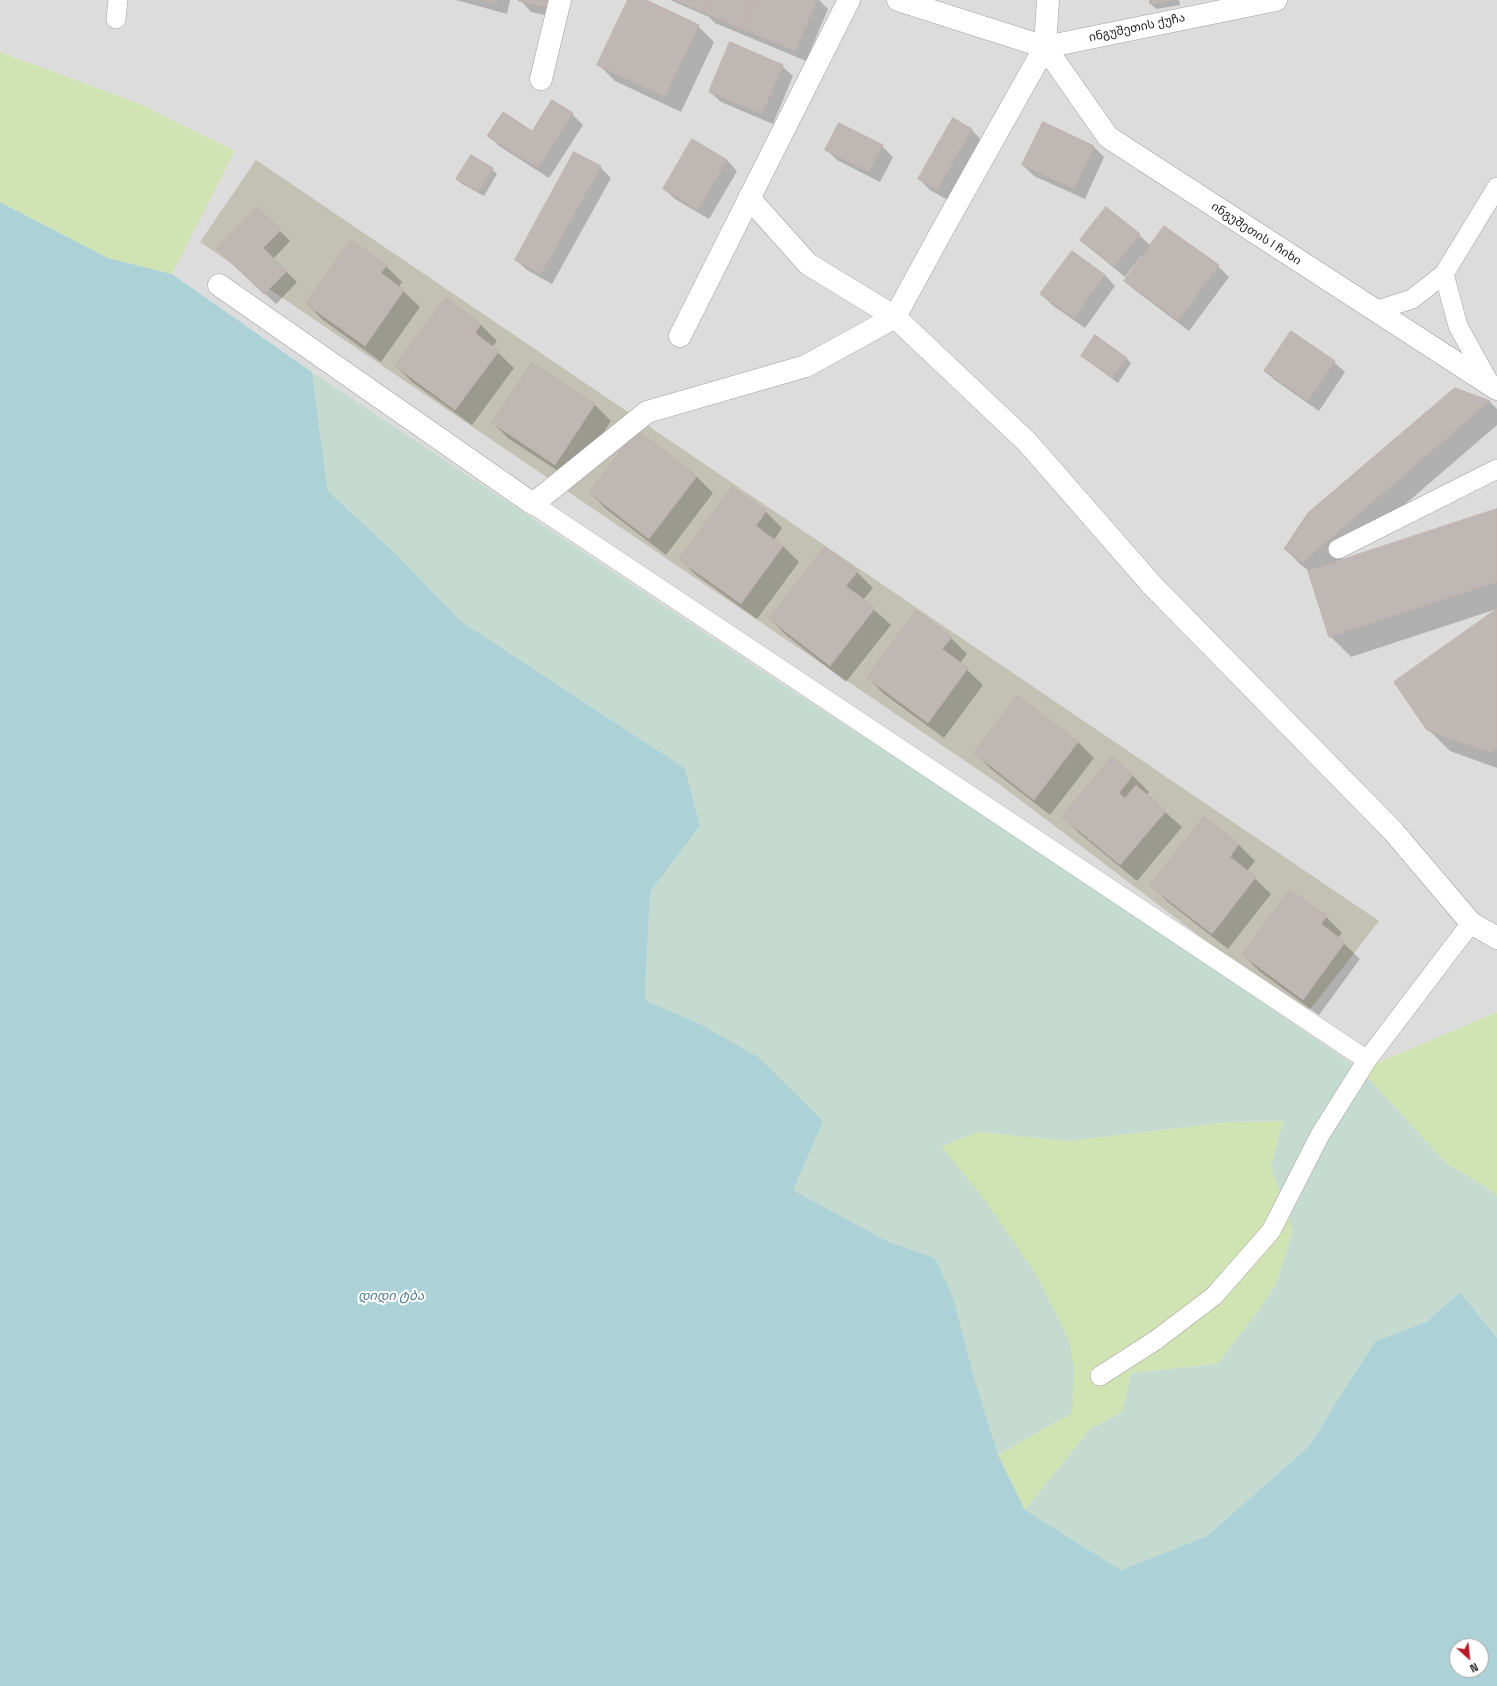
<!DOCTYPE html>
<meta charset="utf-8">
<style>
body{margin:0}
#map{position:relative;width:1497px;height:1686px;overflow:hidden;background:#efebe7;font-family:"Space Grotesk",sans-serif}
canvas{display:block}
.north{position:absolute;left:1449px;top:1638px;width:40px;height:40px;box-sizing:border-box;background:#fff;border:1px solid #a5a5a5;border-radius:50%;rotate:153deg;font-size:11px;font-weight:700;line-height:16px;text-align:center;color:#1f1f1f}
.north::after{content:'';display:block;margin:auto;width:14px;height:18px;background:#b61829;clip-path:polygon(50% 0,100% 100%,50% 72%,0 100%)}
</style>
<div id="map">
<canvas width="1497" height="1686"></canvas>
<div class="north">N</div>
</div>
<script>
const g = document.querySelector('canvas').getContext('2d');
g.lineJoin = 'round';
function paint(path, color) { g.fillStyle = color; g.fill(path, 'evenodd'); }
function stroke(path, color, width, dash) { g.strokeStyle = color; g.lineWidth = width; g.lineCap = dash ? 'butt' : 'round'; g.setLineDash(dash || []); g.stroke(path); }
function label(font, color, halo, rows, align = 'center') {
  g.font = font + ' "Space Grotesk","Noto Sans Georgian",sans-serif'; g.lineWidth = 4; g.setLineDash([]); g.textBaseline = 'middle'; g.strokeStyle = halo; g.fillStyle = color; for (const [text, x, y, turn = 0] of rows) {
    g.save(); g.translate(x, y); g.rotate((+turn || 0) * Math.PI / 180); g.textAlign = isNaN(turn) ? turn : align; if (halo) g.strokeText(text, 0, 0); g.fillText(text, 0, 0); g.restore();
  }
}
paint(new Path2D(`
 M 0,0 L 1497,0 L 1497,1012 L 1361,1070 L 1063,865 L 782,684 L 312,372 L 172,274 L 235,151 L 140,104 L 0,52 Z`), '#dddcdc');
paint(new Path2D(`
 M 256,160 L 1066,709 L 1379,921 L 1305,1016 L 999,784 L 200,242 Z`), '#c2c1b3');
paint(new Path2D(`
 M 0,52 L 140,104 L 235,151 L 172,274 L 108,258 L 0,202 Z
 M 1497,1012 L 1497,1196 L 1486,1187 L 1446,1163 L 1361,1070 Z
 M 1283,1121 L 1271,1167 L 1293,1230 L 1276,1284 L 1256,1314 L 1217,1364 L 1131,1373 L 1122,1412 L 1090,1429 L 1025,1510 L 998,1455 L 1072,1413 L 941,1146 L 979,1132 L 1068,1141 L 1229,1122 Z`), '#cfe3b3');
paint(new Path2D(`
 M 312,372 L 782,684 L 1063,865 L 1361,1070 L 1446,1163 L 1486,1187 L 1497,1196 L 1497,1338 L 1460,1292 L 1426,1322 L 1375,1341 L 1308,1447 L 1207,1536 L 1121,1570 L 1025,1510 L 1090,1429 L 1122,1412 L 1131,1373 L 1217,1364 L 1256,1314 L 1276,1284 L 1293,1230 L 1271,1167 L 1283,1121 L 1229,1122 L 1068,1141 L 979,1132 L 941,1146 L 981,1195 L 1037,1276 L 1069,1340 L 1074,1367 L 1072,1413 L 998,1455 L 935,1258 L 887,1241 L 793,1190 L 698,1023 L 645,1000 L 650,892 L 700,826 L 685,768 L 462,622 L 394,552 L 328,491 Z`), '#c5dbcf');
paint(new Path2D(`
 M 0,202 L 108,258 L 172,274 L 312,372 L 328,491 L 394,552 L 462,622 L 685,768 L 700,826 L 650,892 L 645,1000 L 698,1023 L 758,1057 L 823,1121 L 793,1190 L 887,1241 L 935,1258 L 953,1298 L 974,1378 L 998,1455 L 1025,1510 L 1121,1570 L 1207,1536 L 1308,1447 L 1375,1341 L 1426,1322 L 1460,1292 L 1497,1338 L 1497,1686 L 0,1686 ZM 1457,1646 L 1481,1646 L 1481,1670 L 1457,1670 Z`), '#acd2d7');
paint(new Path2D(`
 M 456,0 L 510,0 L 507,14 Z
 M 520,0 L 568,0 L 563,19 L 531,12 Z
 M 629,0 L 644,0 L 698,26 L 714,42 L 681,112 L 615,81 L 599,65 Z
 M 670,0 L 819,0 L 828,9 L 806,61 L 715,23 L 709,17 Z
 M 1151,0 L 1179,0 L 1180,5 L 1156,9 L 1151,4 Z
 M 782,66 L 793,76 L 773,124 L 721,102 L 710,92 Z
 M 572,114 L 583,125 L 549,178 L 499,146 L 489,135 L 533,132 Z
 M 953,120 L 972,130 L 982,141 L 948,200 L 930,190 L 919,179 Z
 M 1043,123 L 1094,147 L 1104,157 L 1085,199 L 1034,176 L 1023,165 Z
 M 693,140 L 727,160 L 737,171 L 709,219 L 675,199 L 664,189 Z
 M 882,146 L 893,157 L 880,182 L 837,160 L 826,149 Z
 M 600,167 L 611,178 L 552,284 L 527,270 L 516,260 Z
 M 492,169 L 497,174 L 484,196 L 462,184 L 457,179 Z
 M 257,208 L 290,241 L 273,259 L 297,282 L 276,304 L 228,259 Z
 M 1165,227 L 1218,266 L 1229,277 L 1189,331 L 1136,291 L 1125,281 L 1143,257 L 1141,256 L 1125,277 L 1092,250 L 1081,240 L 1139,235 L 1151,246 Z
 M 1072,252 L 1105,275 L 1115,286 L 1085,328 L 1052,305 L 1042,294 Z
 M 386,266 L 402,282 L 399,287 L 420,307 L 381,362 L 323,320 L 307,304 Z
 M 446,299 L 481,325 L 497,341 L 492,347 L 514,368 L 472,425 L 412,382 L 396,366 Z
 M 1082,356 L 1126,358 L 1131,363 L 1118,383 Z
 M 1334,362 L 1345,372 L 1319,411 L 1276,381 L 1265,371 Z
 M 532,364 L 595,405 L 611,421 L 572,480 L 509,439 L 493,423 Z
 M 1455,390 L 1490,402 L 1497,409 L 1497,425 L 1338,562 L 1497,510 L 1497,609 L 1351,657 L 1330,636 L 1308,570 L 1301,565 L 1285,549 Z
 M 637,432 L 697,477 L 713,493 L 666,555 L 606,509 L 590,493 Z
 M 732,488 L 766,512 L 782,528 L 774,540 L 783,546 L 799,562 L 757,619 L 696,575 L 681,560 Z
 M 857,572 L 873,588 L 863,600 L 891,625 L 846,682 L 786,635 L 770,619 Z
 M 1497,611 L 1497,768 L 1450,751 L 1428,729 Z
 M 951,638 L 967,654 L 960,663 L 983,685 L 944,738 L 884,694 L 868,678 Z
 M 1018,697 L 1078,742 L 1094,758 L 1050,815 L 991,769 L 975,753 Z
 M 1112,759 L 1133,776 L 1149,792 L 1146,795 L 1182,827 L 1137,881 L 1079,833 L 1063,817 Z
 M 1204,818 L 1239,845 L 1255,861 L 1247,871 L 1271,894 L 1228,949 L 1168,902 L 1152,886 Z
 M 1326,917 L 1342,933 L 1338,938 L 1360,959 L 1319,1015 L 1259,971 L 1243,955 Z`), '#0003');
const building = new Path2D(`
 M 482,0 L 497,0 L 496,4 Z
 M 519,0 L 555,0 L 553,9 L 519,1 Z
 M 628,0 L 646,0 L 699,25 L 665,97 L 597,65 Z
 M 675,0 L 708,0 L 703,12 Z
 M 708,0 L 754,0 L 742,29 L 703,12 Z
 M 754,0 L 817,0 L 795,51 L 742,29 Z
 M 1150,0 L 1175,0 L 1150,4 Z
 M 730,42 L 783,65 L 762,114 L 709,92 Z
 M 552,100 L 573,113 L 538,168 L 487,136 L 503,112 L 532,131 Z
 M 953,118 L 972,129 L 937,190 L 918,179 Z
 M 1043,122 L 1094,146 L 1074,189 L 1022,165 Z
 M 839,123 L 883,145 L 869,172 L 825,150 Z
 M 692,139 L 727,160 L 698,210 L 663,189 Z
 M 574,152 L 601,166 L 541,274 L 515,260 Z
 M 471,155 L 493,168 L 478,192 L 456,179 Z
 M 257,207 L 281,230 L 263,248 L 287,271 L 264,294 L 216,248 Z
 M 1106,207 L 1140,234 L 1114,267 L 1080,240 Z
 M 1164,226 L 1219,265 L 1178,321 L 1124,281 Z
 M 351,240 L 387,265 L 381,273 L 404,290 L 365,346 L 306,304 Z
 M 1072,251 L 1105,275 L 1074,318 L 1040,294 Z
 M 446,298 L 481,324 L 475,333 L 499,351 L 455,410 L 395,366 Z
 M 1291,331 L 1335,361 L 1308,401 L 1264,371 Z
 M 1095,335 L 1127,358 L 1112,378 L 1081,356 Z
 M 532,363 L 595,404 L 555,465 L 492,423 Z
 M 1455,388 L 1490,401 L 1303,562 L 1284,549 L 1308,513 Z
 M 637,430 L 697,476 L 649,539 L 589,493 Z
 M 732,487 L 766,511 L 756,526 L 783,546 L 741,604 L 679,560 Z
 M 1497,509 L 1497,582 L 1329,637 L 1308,571 Z
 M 825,547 L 858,571 L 846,586 L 875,608 L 830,666 L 769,619 Z
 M 1497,609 L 1497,748 L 1490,753 L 1427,730 L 1394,682 Z
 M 916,611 L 952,637 L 942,649 L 968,668 L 928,723 L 867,678 Z
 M 1018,696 L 1078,742 L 1034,800 L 974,753 Z
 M 1112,757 L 1133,775 L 1119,793 L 1125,798 L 1136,785 L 1166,811 L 1120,865 L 1062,817 Z
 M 1204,817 L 1239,844 L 1230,857 L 1256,877 L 1212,934 L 1150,886 Z
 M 1290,890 L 1327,916 L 1321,924 L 1345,942 L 1303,1000 L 1242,955 Z`);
paint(building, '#bfb7b4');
stroke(building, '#bfb1ab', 1);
const lane = new Path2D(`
 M 116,19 L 118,0
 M 1444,274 L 1458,326 L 1491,386
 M 1375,311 L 1412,299 L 1444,274 L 1497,187
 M 533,504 L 1367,1060 L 1471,923
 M 1338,549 L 1497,469
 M 1100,1376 L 1156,1340 L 1214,1296 L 1271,1231 L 1320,1135 L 1367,1060`);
const street = new Path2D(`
 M 898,0 L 1045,47 L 1276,0
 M 1045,47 L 1108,137 L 1497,389
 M 541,79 L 560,0
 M 749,198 L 808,264 L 895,317 L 1028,443 L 1152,585 L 1393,831 L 1471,923 L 1497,938
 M 219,285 L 533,504 L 647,412 L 806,366 L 895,317 L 939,236 L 1045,47 L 1048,0
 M 680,336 L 849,0`);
stroke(lane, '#a0a0a0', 20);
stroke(street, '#a0a0a0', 23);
stroke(lane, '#fff', 19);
stroke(street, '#fff', 22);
label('12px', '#1f1f1f', '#fff', [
 ["ინგუშეთის ქუჩა",1137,28,-12],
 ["ინგუშეთის I ჩიხი",1256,234,33]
]);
label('italic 13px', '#507a95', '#fff', [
 ["დიდი ტბა",391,1296]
]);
</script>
